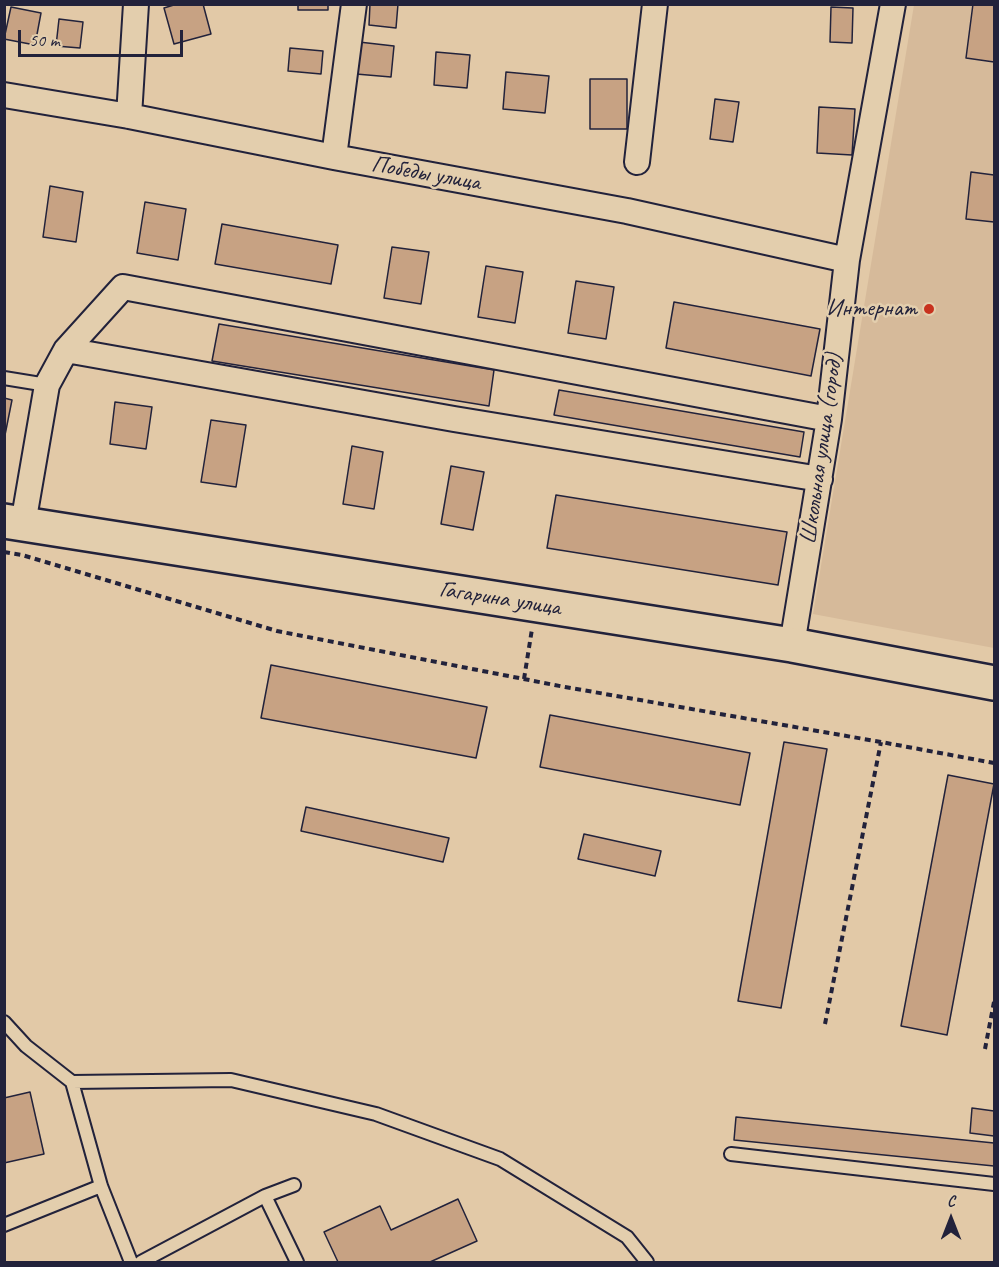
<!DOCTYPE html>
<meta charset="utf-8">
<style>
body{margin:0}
#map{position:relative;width:999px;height:1267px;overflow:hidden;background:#e2c9a7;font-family:Caveat,sans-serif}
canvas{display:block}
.frame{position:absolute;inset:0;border:6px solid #22223b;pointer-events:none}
.north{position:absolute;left:921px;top:1189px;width:60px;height:60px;-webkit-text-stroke:4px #e3cead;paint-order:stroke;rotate:0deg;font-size:16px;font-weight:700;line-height:24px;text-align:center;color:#22223b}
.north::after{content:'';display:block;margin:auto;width:21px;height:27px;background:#22223b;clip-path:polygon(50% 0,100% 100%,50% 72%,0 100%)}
.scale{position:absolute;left:18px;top:30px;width:165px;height:27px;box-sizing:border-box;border:3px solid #22223b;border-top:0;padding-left:8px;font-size:18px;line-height:21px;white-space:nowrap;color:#22223b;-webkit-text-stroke:4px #e3cead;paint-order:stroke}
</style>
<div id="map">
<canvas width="999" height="1267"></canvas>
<div class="frame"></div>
<div class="north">С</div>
<div class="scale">50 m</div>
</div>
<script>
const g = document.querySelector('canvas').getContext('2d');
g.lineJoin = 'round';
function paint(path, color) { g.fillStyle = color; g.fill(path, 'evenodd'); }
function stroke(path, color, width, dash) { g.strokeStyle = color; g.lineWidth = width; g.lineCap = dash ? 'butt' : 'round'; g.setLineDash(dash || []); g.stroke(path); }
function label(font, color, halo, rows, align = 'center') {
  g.font = font + ' Caveat,sans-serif'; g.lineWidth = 5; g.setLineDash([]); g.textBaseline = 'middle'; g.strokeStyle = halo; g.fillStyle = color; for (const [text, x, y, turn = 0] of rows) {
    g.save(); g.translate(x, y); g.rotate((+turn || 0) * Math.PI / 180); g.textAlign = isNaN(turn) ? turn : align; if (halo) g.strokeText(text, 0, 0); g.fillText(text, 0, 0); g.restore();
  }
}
paint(new Path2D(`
 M 914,5 L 994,5 L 994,648 L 813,614 Z`), '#d6ba9a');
const building = new Path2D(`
 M 177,4 L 203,4 L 211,34 L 174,44 L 164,8 Z
 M 298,4 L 328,4 L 328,10 L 298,10 Z
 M 370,4 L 398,4 L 396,28 L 369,25 Z
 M 973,4 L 994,4 L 994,62 L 966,58 Z
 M 11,7 L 41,13 L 35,45 L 4,39 Z
 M 831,7 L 853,8 L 852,43 L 830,42 Z
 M 59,19 L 83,22 L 80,48 L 56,46 Z
 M 359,42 L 394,46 L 391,77 L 356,74 Z
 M 290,48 L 323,51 L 321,74 L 288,71 Z
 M 436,52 L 470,55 L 467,88 L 434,85 Z
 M 506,72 L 549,76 L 545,113 L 503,109 Z
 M 590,79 L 627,79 L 627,129 L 590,129 Z
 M 715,99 L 739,102 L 733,142 L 710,139 Z
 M 819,107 L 855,109 L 852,155 L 817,153 Z
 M 971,172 L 994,175 L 994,222 L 966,219 Z
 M 50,186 L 83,192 L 76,242 L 43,237 Z
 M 145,202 L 186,209 L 178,260 L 137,253 Z
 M 222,224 L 338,245 L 331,284 L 215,264 Z
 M 392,247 L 429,252 L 421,304 L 384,298 Z
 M 486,266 L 523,272 L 515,323 L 478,317 Z
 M 576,281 L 614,287 L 606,339 L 568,333 Z
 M 674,302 L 820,329 L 811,376 L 666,348 Z
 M 219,324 L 494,370 L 489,406 L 212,361 Z
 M 559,390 L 804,432 L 800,457 L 554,415 Z
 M 4,398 L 12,400 L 4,440 Z
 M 115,402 L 152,407 L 146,449 L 110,444 Z
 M 211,420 L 246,425 L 236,487 L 201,482 Z
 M 352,446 L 383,452 L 374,509 L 343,504 Z
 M 451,466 L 484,472 L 473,530 L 441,524 Z
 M 556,495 L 787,532 L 778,585 L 547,548 Z
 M 271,665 L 487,707 L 476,758 L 261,718 Z
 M 550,715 L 750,753 L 740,805 L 540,767 Z
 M 784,742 L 827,749 L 781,1008 L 738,1001 Z
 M 948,775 L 994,784 L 947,1035 L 901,1026 Z
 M 306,807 L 449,838 L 443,862 L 301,831 Z
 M 584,834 L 661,851 L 655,876 L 578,859 Z
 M 30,1092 L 44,1154 L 4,1163 L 4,1098 Z
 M 972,1108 L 994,1111 L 994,1136 L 970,1133 Z
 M 736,1117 L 994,1143 L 994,1166 L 734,1140 Z
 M 458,1199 L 477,1241 L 430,1262 L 338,1262 L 324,1232 L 380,1206 L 391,1230 Z`);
paint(building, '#c7a283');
stroke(building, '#22223b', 1.5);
const service = new Path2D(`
 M 4,378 L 47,385
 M 4,1022 L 26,1046 L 72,1082 L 231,1080 L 376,1114 L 500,1159 L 627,1237 L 647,1262
 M 72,1082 L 101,1186 L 131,1262
 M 731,1154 L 994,1184
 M 294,1185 L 265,1196 L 297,1262
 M 4,1225 L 101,1186
 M 141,1262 L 265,1196`);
const minor = new Path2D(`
 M 4,95 L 129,116 L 334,157 L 627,211 L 847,260
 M 129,116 L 136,4
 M 334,157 L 354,4
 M 637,162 L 655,4
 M 66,350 L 454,419 L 820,479
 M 23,524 L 47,385 L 66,350 L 123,287 L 829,419
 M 792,645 L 829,419 L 847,260 L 893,4`);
const secondary = new Path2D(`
 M 4,521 L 792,645 L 994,683`);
stroke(service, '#22223b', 16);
stroke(minor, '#22223b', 28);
stroke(secondary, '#22223b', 38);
stroke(new Path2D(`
 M 4,552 L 22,555 L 277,631 L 565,687 L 881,742 L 994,763
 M 524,679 L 532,629
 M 825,1024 L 881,742
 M 985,1049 L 994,1002`), '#22223b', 4, [6, 4.5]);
stroke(service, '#e3cead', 12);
stroke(minor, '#e3cead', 24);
stroke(secondary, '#e3cead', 33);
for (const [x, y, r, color] of [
 [929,309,6,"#c8321e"]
]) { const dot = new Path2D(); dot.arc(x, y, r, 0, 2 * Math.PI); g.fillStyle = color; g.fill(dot); stroke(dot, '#e3cead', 2); }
label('24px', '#22223b', '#e3cead', [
 ["Победы улица",426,174,10],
 ["Школьная улица (город)",822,449,-82],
 ["Гагарина улица",500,599,9]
]);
label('24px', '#22223b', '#e3cead', [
 ["Интернат",917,309]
], 'right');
</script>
